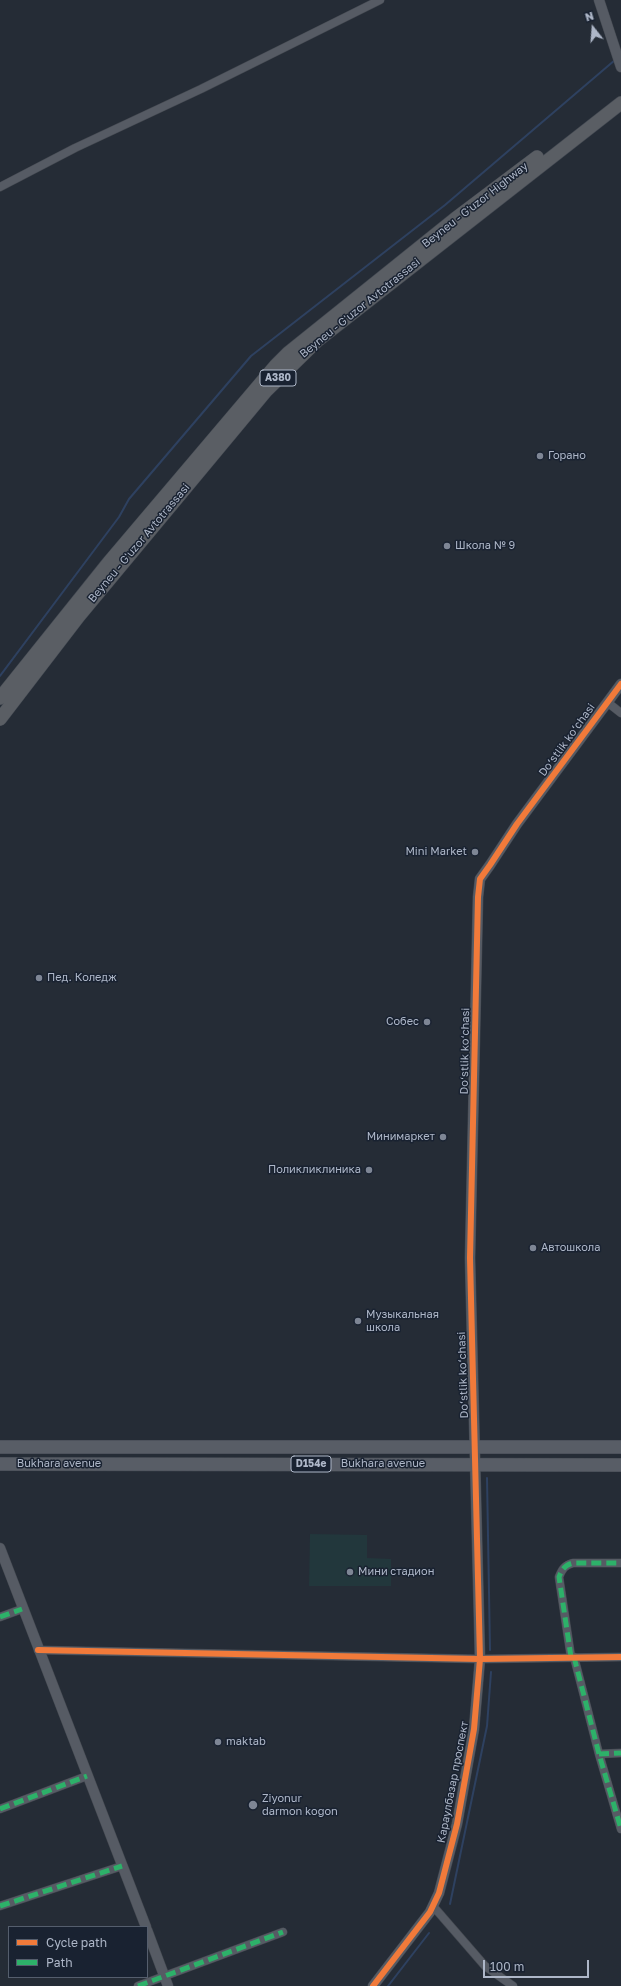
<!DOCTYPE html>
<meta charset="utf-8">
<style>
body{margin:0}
#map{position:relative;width:621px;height:1986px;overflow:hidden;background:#252c36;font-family:"Golos Text",sans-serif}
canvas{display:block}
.legend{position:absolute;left:8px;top:1926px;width:140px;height:52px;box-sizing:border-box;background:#192231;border:1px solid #555e6d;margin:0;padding:5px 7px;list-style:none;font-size:12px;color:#aeb7c8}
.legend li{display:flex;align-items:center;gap:8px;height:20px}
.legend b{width:20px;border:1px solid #555e6d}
.north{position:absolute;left:573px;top:8px;width:40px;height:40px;-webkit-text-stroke:3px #192231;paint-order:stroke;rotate:343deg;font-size:11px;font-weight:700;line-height:16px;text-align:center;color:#aeb7c8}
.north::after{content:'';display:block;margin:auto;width:14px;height:18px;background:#aeb7c8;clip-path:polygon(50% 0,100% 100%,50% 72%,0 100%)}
.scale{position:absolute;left:483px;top:1960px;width:106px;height:18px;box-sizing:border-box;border:2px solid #aeb7c8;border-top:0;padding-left:5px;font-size:12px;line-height:14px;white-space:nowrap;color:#aeb7c8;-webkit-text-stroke:3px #192231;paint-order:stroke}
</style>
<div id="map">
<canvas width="621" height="1986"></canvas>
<ul class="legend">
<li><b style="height:5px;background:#f17a3a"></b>Cycle path</li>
<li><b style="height:5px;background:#2db169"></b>Path</li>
</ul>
<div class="north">N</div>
<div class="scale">100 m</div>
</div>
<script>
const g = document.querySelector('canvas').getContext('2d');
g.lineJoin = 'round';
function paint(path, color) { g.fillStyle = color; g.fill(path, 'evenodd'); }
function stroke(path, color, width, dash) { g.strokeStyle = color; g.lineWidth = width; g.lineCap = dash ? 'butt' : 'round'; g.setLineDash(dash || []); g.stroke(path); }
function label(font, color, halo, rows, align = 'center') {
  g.font = font + ' "Golos Text",sans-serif'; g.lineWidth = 3; g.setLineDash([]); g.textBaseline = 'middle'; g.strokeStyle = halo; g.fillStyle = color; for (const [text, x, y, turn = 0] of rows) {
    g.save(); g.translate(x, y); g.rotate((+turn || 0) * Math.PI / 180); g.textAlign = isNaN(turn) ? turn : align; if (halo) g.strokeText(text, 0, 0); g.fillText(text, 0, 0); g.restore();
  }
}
paint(new Path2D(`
 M 310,1534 L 367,1535 L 367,1558 L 391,1559 L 391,1586 L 309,1586 Z`), '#22373c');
stroke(new Path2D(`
 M 0,676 L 119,517 L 129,499 L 251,356 L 445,205 L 615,60
 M 487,1478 L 490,1650
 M 450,1904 L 487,1726 L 491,1672
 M 388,1986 L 429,1933`), '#2e4160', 2);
const minor = new Path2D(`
 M 0,187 L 75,148 L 201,89 L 380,0
 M 607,702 L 621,713
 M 0,1617 L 22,1609
 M 38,1650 L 480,1659 L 621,1657
 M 571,1657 L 559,1577 C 562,1569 565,1565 573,1563 L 621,1563
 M 574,1657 L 599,1754 L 621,1829
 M 599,1754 L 621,1753
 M 0,1809 L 87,1776
 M 0,1906 L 122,1866
 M 433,1906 L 485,1966 L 513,1986
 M 138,1986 L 283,1932`);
const tertiary = new Path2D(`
 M 599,0 L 621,67
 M 0,1548 L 146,1927
 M 147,1930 L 168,1986
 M 373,1986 L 430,1912 L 439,1893 L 457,1824 L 474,1729 L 480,1659 L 470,1258 L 478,897 L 480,879 L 490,865 L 517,824 L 621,684`);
const primary = new Path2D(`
 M 0,1447 L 621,1447
 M 0,1464 L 621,1465`);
const trunk = new Path2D(`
 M 0,698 L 109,562 L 276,365 L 288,353 L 456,218 L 537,157
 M 0,719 L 79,616 L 266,391 L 317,341 L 621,103`);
stroke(minor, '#42474f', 9);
stroke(tertiary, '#42474f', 11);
stroke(primary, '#434952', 14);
stroke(trunk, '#424851', 14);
stroke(minor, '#565b64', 8);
stroke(tertiary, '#565b64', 10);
stroke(primary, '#585d66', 13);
stroke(trunk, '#5a5e64', 13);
stroke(new Path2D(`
 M 0,1617 L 22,1609
 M 571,1657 L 559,1577 C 562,1569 565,1565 573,1563 L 621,1563
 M 574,1657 L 599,1754 L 621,1829
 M 599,1754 L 621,1753
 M 0,1809 L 87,1776
 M 0,1906 L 122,1866
 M 138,1986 L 283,1932`), '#2db169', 5, [10, 5]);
stroke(new Path2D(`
 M 38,1650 L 480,1659 L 621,1657
 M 373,1986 L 430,1912 L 439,1893 L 457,1824 L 474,1729 L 480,1659 L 470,1258 L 478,897 L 480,879 L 490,865 L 517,824 L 621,684`), '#f17a3a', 6);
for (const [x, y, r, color] of [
 [540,456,4,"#7e8695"],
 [447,546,4,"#7e8695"],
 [475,852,4,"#7e8695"],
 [39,978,4,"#7e8695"],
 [427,1022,4,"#7e8695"],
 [443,1137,4,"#7e8695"],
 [369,1170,4,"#7e8695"],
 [533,1248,4,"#7e8695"],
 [358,1321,4,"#7e8695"],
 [350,1572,4,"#7e8695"],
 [218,1742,4,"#7e8695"],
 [253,1805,5,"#7e8695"]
]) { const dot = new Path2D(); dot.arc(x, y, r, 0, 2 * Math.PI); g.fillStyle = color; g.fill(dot); stroke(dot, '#192231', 1.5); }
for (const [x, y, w] of [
 [278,378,36],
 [311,1464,40]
]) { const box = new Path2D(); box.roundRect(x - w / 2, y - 8, w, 16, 3); g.fillStyle = '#192231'; g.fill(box); stroke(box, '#aeb7c8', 1); }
label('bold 10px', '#aeb7c8', null, [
 ["A380",278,378],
 ["D154e",311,1464]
]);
label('11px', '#aeb7c8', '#192231', [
 ["Beyneu - G'uzor Highway",475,205,-38],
 ["Beyneu - G'uzor Avtotrassasi",360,308,-39],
 ["Beyneu - G'uzor Avtotrassasi",139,543,-50],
 ["Do‘stlik ko‘chasi",567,740,-54],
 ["Do‘stlik ko‘chasi",465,1051,-89],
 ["Do‘stlik ko‘chasi",463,1375,-92],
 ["Bukhara avenue",59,1464],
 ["Bukhara avenue",383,1464],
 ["Караулбазар проспект",453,1782,-79]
]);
label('11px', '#aeb7c8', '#192231', [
 ["Горано",548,456],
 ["Школа № 9",455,546],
 ["Mini Market",467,852,"right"],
 ["Пед. Коледж",47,978],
 ["Собеc",419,1022,"right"],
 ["Минимаркет",435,1137,"right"],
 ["Поликликлиника",361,1170,"right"],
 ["Автошкола",541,1248],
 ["Музыкальная",366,1315],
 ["школа",366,1328],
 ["Мини стадион",358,1572],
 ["maktab",226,1742],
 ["Ziyonur",262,1799],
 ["darmon kogon",262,1812]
], 'left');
</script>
